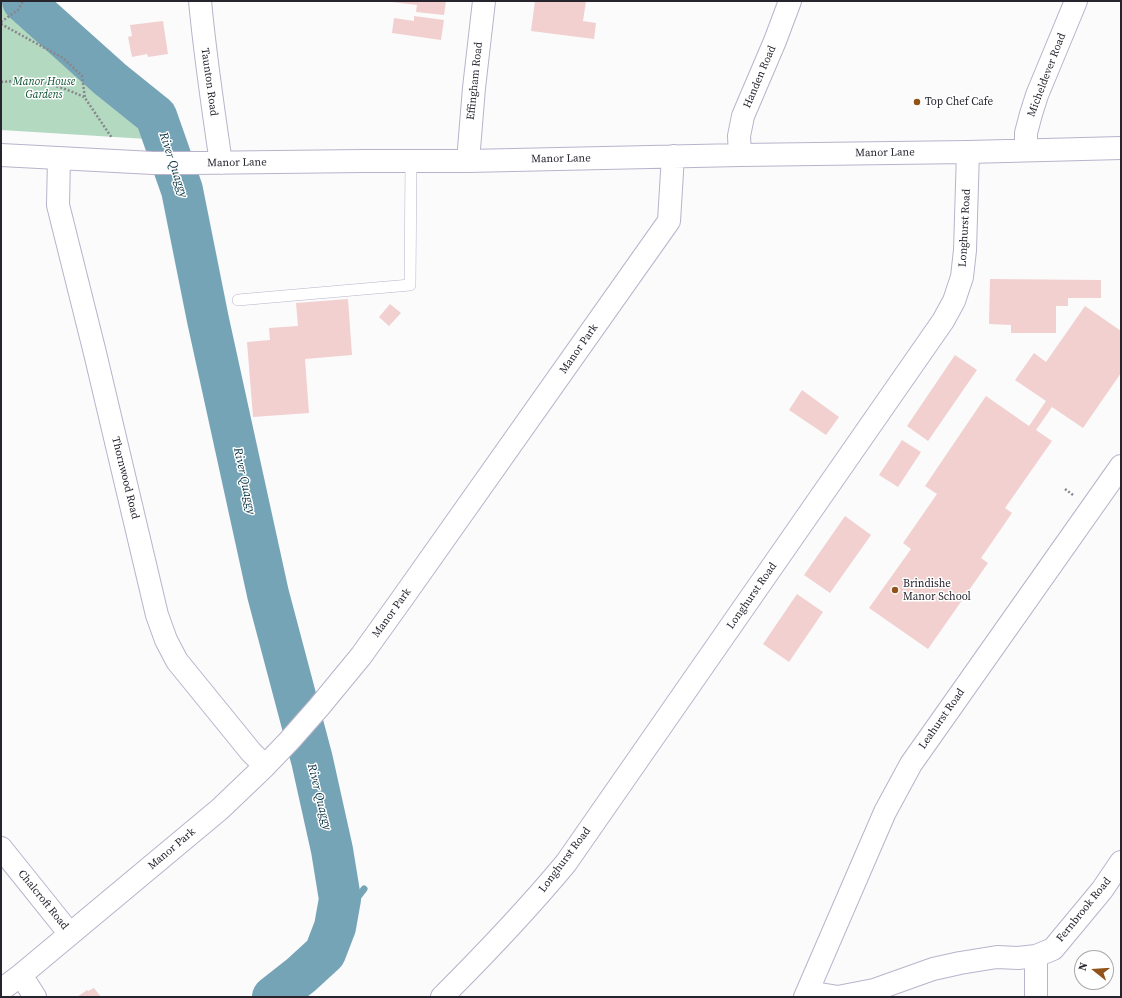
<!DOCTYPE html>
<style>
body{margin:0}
#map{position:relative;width:1122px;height:998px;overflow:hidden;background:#fbfbfb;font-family:"Source Serif 4",serif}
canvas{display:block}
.frame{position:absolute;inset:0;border:2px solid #27242e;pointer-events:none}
.north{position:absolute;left:1074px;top:950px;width:40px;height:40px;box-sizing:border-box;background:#fff;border:1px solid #a9a7ab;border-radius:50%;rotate:287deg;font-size:11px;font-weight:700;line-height:16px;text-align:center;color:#27242e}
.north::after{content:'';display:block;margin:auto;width:14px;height:18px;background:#92531a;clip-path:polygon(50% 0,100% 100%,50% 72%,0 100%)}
</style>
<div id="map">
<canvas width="1122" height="998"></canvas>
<div class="frame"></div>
<div class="north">N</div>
</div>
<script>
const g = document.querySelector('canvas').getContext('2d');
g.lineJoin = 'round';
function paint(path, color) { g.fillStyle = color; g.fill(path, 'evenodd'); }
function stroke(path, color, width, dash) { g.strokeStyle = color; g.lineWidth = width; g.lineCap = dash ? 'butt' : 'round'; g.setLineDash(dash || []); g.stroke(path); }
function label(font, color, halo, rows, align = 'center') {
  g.font = font + ' "Source Serif 4",serif'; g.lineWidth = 3; g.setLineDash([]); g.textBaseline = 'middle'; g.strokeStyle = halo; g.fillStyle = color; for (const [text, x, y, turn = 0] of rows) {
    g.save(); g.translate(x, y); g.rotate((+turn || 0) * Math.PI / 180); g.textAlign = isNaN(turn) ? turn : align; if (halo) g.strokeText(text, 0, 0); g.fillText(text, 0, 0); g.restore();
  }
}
paint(new Path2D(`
 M 1,1 L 47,1 L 47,34 L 97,78 L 130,103 L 148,125 L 147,139 L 1,130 Z`), '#b4d9c1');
stroke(new Path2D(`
 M 335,927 L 364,889`), '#76a4b7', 7);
stroke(new Path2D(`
 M 23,1 L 110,79 L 156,116 L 182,190 L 208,320 L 268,594 L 312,760 L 332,850 L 340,899 L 335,927 L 325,953 L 301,975 L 273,997`), '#76a4b7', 42);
paint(new Path2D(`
 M 392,1 L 446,1 L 444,15 L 416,12 L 417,5 L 392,2 Z
 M 535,1 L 586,1 L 583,21 L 596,23 L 594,39 L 531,31 Z
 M 414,16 L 444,20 L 441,40 L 392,33 L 394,18 L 414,21 Z
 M 163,21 L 168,54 L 148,57 L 147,54 L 132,57 L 128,37 L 132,36 L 130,25 Z
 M 990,279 L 1101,280 L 1101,298 L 1068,298 L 1068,306 L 1056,306 L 1056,333 L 1011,333 L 1011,325 L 989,324 Z
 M 348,299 L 352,355 L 305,359 L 309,413 L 253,417 L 247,342 L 270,340 L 269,328 L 298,326 L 296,303 Z
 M 390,304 L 401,313 L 389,326 L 379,317 Z
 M 1085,306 L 1121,331 L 1121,373 L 1083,428 L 1052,407 L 1036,430 L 1052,441 L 1005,508 L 1012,513 L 981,558 L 988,563 L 928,649 L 869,608 L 911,549 L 903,543 L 937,494 L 925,486 L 986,396 L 1029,426 L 1046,401 L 1015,380 L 1034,353 L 1046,362 Z
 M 955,355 L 977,370 L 928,441 L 907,426 Z
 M 802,390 L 839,417 L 826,435 L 789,410 Z
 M 902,440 L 921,452 L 898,487 L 879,475 Z
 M 845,516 L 871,535 L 830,593 L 804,575 Z
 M 797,594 L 823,612 L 789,662 L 763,644 Z
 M 94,988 L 101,997 L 77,997 L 87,990 L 88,991 Z`), '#f1d0cf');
const service = new Path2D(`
 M 238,300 L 410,285 L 411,161`);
const minor = new Path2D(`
 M 200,1 C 205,55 213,109 221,163
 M 1026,150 L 1026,133 L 1031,114 L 1037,95 L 1076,1
 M 1,155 L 153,163 L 190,163 L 364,161 L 468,161 L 740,155 L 968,152 L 1121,148
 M 740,155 L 739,136 L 743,116 L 775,41 L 790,1
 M 59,158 L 58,205 L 95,353 L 157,615 L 166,640 L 177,661 L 251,752 L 265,766
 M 468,161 L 474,88 L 484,1
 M 1,848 L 70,934
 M 1036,956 L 1036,997
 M 21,975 L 35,997
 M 1,990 L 21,975 L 220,809 L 265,766 L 289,741 L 319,707 L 361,656 L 404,596 L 669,221 L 673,156
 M 808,992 L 838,997 L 874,990 L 933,969 L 960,963 L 997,957 L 1018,958 L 1036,956 L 1053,949 L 1102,890 L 1121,862
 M 442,997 C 485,954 527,910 566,863 L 943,321 L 954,301 L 962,277 L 965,250 L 968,152
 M 805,997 L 885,812 L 911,764 L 1121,466`);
stroke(service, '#bab2cb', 12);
stroke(minor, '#bab2cb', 24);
stroke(new Path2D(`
 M 1,22 L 18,10 L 23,1
 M 1,24 L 63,58 L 82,76 L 85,98 L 112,138
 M 1,82 C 34,79 54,83 84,97
 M 1065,489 L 1073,495`), '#88868c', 2.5, [2, 2]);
stroke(service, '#fff', 11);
stroke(minor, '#fff', 22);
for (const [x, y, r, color] of [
 [917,102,4,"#92531a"],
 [895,590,4,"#92531a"]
]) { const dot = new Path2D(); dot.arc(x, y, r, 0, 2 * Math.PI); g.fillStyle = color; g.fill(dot); stroke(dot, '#fff', 1.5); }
label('11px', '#27242e', '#fff', [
 ["Micheldever Road",1047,75,-69],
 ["Handen Road",760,77,-67],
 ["Effingham Road",475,81,-84],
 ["Taunton Road",209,82,82],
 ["Manor Lane",885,153,-1],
 ["Manor Lane",561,159,-1],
 ["Manor Lane",237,163,-1],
 ["Longhurst Road",965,228,-87],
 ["Manor Park",579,349,-55],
 ["Thornwood Road",125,478,76],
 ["Longhurst Road",752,596,-55],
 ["Manor Park",392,613,-54],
 ["Leahurst Road",942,719,-55],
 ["Manor Park",172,849,-40],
 ["Longhurst Road",565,860,-53],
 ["Chalcroft Road",43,900,51],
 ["Fernbrook Road",1084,910,-51]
]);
label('italic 11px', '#0b512f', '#fff', [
 ["Manor House",44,82],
 ["Gardens",44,95]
]);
label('11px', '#27242e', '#fff', [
 ["Top Chef Cafe",925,102],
 ["Brindishe",903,584],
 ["Manor School",903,597]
], 'left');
label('italic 12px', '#022e3d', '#fff', [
 ["River Quaggy",173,165,72],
 ["River Quaggy",244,481,78],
 ["River Quaggy",319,797,76]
]);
</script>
